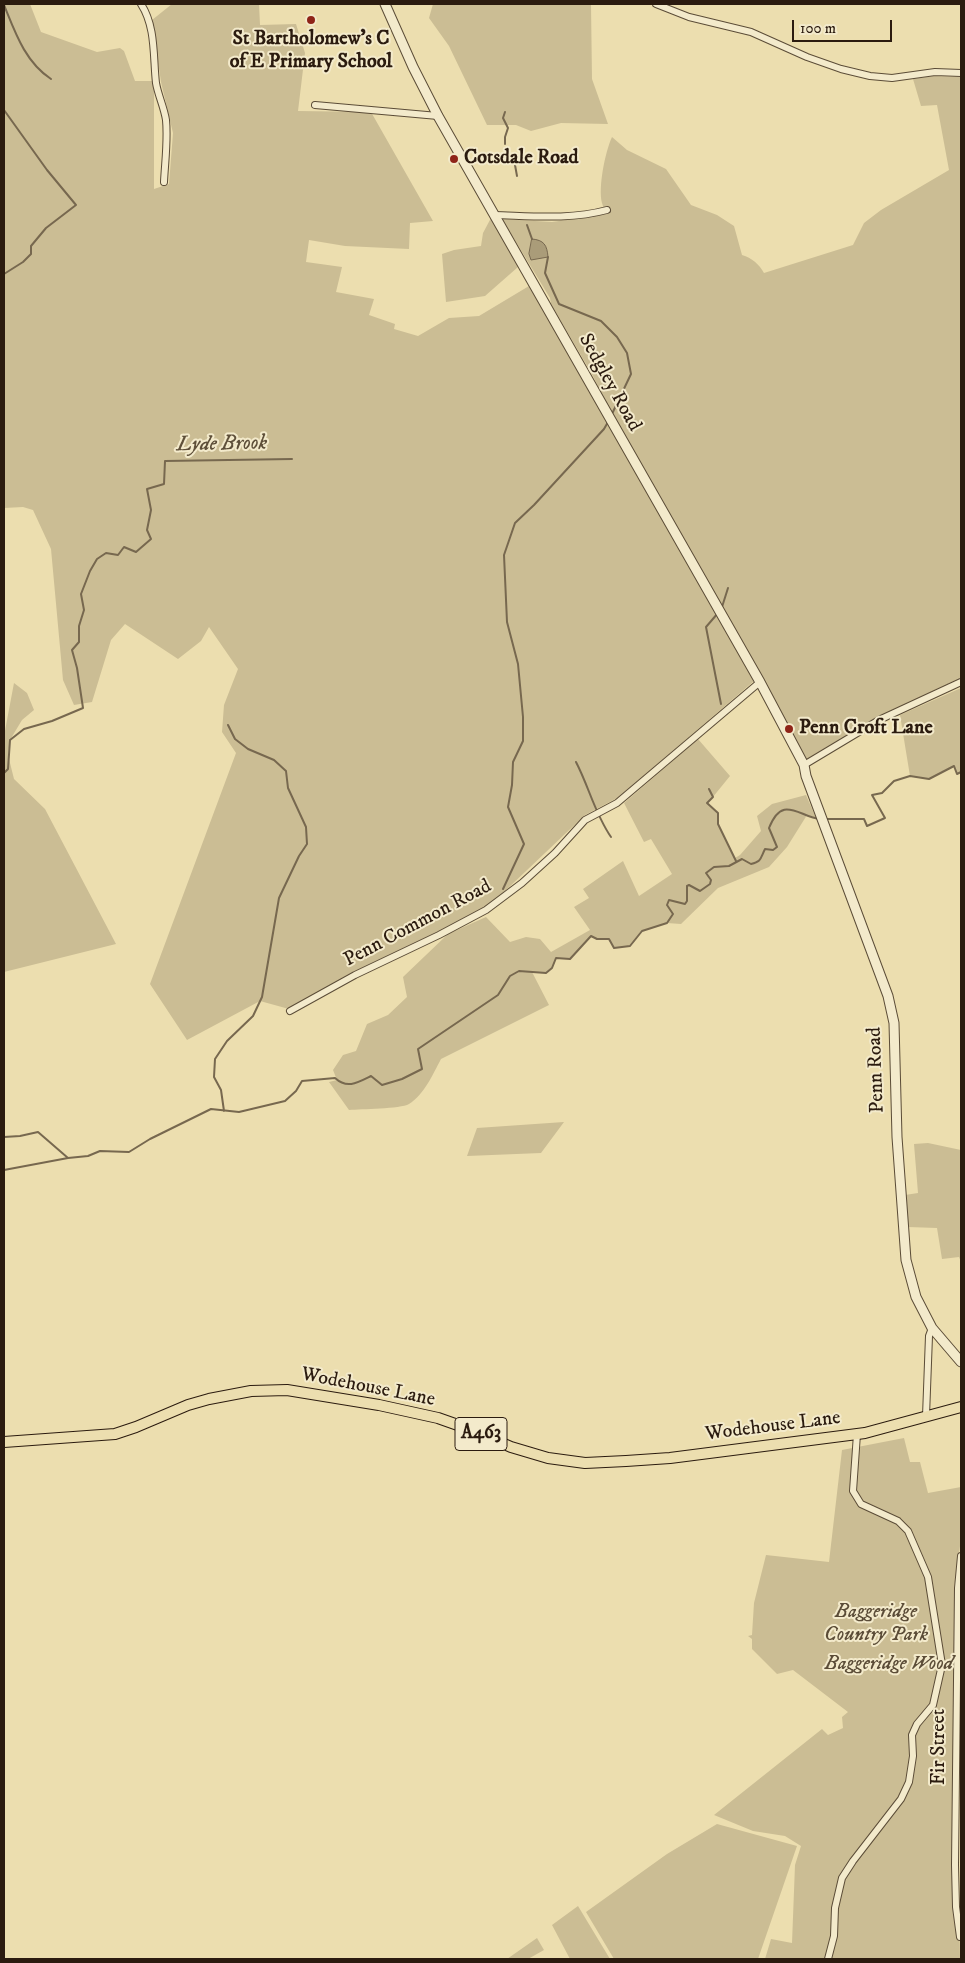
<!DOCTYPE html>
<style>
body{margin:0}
#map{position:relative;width:965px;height:1963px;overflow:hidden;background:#ecdeaf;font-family:"IM FELL DW Pica",serif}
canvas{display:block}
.frame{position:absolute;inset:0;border:5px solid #2b1b0f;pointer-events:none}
.scale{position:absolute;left:792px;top:20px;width:100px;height:22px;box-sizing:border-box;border:2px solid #2b1b0f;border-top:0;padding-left:6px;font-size:15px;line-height:18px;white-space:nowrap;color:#2b1b0f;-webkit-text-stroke:4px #f3eacb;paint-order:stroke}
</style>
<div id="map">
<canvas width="965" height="1963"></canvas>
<div class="frame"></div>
<div class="scale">100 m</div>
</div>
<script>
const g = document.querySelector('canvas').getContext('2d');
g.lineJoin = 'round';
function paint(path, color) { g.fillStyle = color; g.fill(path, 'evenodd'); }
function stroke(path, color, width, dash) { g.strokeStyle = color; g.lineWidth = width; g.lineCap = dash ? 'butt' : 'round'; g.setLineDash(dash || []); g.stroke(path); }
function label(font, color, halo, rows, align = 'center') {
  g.font = font + ' "IM FELL DW Pica",serif'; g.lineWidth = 4; g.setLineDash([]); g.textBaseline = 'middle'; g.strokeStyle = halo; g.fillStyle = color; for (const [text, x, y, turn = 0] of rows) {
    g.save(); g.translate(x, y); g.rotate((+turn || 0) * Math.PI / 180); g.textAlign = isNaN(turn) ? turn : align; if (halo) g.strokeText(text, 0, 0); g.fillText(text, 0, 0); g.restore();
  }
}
paint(new Path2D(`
 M 4,4 L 30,4 L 41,32 L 97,52 L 120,48 L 124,51 L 135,81 L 154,81 L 154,189 L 169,184 L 173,133 L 161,82 L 152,20 L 172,4 L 259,4 L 260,25 L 296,24 L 305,53 L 298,111 L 371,112 L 433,221 L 410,223 L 409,249 L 345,246 L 309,240 L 306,262 L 342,267 L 336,292 L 374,299 L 369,315 L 395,324 L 394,329 L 418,336 L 449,318 L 479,316 L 529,286 L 754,681 L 619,797 L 585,815 L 486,909 L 347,975 L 289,1009 L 260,1001 L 187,1040 L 150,984 L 236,753 L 222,732 L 224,705 L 238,669 L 209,627 L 201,641 L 178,659 L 125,624 L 111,640 L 92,702 L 74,705 L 63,680 L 51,549 L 33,510 L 23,507 L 4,508 Z
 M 433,4 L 586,4 L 591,5 L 592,79 L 608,124 L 561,123 L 531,131 L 516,125 L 487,125 L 449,46 L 429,18 Z
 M 933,76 L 961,77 L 961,678 L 873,719 L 805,760 L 610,411 L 593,376 L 551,304 L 550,298 L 502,219 L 552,222 L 607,214 C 605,211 603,207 602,203 C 598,188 605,152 612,137 L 627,150 L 666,169 L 691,205 L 717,215 L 734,226 L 742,255 C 752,258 759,264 764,273 L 853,245 L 864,223 L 881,210 L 949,170 L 937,105 L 921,106 L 913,79 Z
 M 491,218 L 518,267 L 485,296 L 446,302 L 442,254 L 454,250 L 481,246 L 483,233 Z
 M 14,683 L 27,693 L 34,710 L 22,720 L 10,740 L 8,755 L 14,779 L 45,809 L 116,944 L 4,972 L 4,736 Z
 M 961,688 L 961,772 L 957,774 L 954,766 L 929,779 L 910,776 L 900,715 Z
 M 698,739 L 730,776 L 708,803 L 718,813 L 718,824 L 735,858 L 740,855 L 761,831 L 757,816 L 772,804 L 806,795 L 816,818 L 807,815 L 787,847 L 769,867 L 718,888 L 681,924 L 667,923 L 642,931 L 630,946 L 614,948 L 608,939 L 597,939 L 591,936 L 570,959 L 556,958 L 552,968 L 546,973 L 532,972 L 549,1005 L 441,1059 C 433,1074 424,1095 409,1104 C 400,1109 361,1109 349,1110 L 329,1082 L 337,1080 L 333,1070 L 343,1055 L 356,1051 L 367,1024 L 388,1015 L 407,997 L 403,977 L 448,934 L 486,917 L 510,942 L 526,937 L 540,939 L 551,952 L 590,930 L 574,907 L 589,898 L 583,889 L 623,861 L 639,896 L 672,874 L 651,839 L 644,842 L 624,803 Z
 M 564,1122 L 541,1153 L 467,1156 L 477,1128 Z
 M 928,1143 L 961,1150 L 961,1262 L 959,1257 L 942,1259 L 937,1228 L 908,1227 L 905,1195 L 918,1193 L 914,1144 Z
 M 904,1438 L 910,1462 L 920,1462 L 928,1493 L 961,1487 L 961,1539 L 954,1589 L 960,1959 L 765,1959 L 771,1939 L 792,1943 L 795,1865 L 801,1846 L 785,1836 L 753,1831 L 714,1815 L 822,1729 L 828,1735 L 843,1728 L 842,1717 L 848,1712 L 793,1670 L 777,1674 L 752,1649 L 752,1639 L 748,1636 L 752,1635 L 754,1603 L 766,1555 L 829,1562 L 842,1450 Z
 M 717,1824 L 797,1846 L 758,1959 L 614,1959 L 586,1912 L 667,1854 Z
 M 578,1906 L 610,1959 L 570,1959 L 552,1925 Z
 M 537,1938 L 544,1950 L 528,1959 L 507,1959 Z`), '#cbbd94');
const water = new Path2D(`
 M 532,239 C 544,240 547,245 548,257 L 531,260 L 529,254 Z`);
paint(water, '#aa9c79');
stroke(water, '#77684f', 1);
stroke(new Path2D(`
 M 4,5 C 15,32 25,62 51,79
 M 4,110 L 47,170 L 76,205 L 46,228 L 31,246 L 31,254 L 23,262 L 4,274
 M 505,144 L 505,137 L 508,128 L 503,118 L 505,112
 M 515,165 L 517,176
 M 527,225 L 532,239
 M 548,257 L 545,273 L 559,304 L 601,321 L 617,337 L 627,353 L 631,374 L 611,416
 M 722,607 L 728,588
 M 718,613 L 706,627 L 721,704
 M 576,762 C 589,787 595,814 611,837
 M 4,773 L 8,769 L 10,740 L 24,729 L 52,721 L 83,708 L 77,668 L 72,650 L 79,642 L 79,626 L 84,610 L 81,594 L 90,571 L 97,559 L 106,553 L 118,555 L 124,547 L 136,552 L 151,539 L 147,530 L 151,510 L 147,489 L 164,484 L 165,461 L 292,459
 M 709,789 L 713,797 L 707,803 L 718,813 L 718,824 L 736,861
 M 826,819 L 864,819 L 867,826 L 885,818 L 872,795 L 882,793 L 894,781 L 910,776 L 929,779 L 954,766 L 957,774 L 961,772
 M 503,889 L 524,844 L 508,807 L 512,785 L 513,762 L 523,741 L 523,717 L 518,664 L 507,622 L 504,555 L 515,523 L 534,505 L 604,429 L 608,422
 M 224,1111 L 221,1090 L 214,1077 L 215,1059 L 227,1041 L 253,1016 L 262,997 L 279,898 L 299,856 L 307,844 L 306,827 L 288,788 L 286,771 L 274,760 L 248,749 L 235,739 L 228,725
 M 4,1137 L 20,1136 L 38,1132 L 68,1158 L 88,1156 L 100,1151 L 129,1152 L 150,1139 L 211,1109 L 239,1112 L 285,1101 L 296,1091 L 302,1081 L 335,1078 C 347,1089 357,1083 371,1076 L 382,1085 L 402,1079 L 422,1069 L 418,1049 L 498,995 L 510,976 L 519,971 L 546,973 L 552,968 L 556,958 L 570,959 L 591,936 L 597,939 L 609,939 L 614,948 L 630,946 L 642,931 L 667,923 L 673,914 L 667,905 L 669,900 L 685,904 L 687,901 L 687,886 L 689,885 L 700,891 L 710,884 L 711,880 L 706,873 L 714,867 L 729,866 L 742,859 L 751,864 C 762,861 760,859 765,849 L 773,850 L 777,847 L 769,828 C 782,795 797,815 819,819
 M 4,1170 L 68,1158`), '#77684f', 2);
const minor = new Path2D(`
 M 141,4 C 156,27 153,57 156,83 C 158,95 164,107 166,120 C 168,140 165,162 164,182
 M 656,4 L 689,17 L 751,32 L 807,57 L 841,69 L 870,76 L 892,78 L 935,72 L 961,73
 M 315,105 L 438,116
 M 494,215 C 532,216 570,220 607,210
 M 804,765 L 879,720 L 961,682
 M 290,1011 L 355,975 L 439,935 L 486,910 L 522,883 L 555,853 L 585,820 L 617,803 L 760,682
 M 926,1416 L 929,1336 L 932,1328
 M 960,1937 L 956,1907 L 955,1865 L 958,1588 L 961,1556
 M 828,1959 L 834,1936 L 835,1908 L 842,1878 L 853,1861 L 901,1799 L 909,1782 L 913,1756 L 912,1735 L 917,1724 L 933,1705 L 942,1665 L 928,1577 L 908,1531 L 898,1521 L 861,1504 L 853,1491 L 857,1434`);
const tertiary = new Path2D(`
 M 385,4 L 413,67 L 438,116 L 760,682 L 804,765 L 806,776 L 888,996 L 894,1023 L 897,1137 L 906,1260 L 916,1297 L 932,1328 L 961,1362`);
const primary = new Path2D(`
 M 4,1442 L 115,1434 L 136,1427 L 188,1405 L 209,1399 L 251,1391 L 287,1390 L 379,1405 L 438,1418 L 472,1430 L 511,1447 L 548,1458 L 585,1463 L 626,1461 L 670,1458 L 865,1433 L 961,1407`);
stroke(minor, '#5b4c37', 8);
stroke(tertiary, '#5b4c37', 11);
stroke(primary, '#2b1b0f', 12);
stroke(minor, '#f3eacb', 6);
stroke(tertiary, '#f3eacb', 9);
stroke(primary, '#ecdeaf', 10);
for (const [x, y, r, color] of [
 [311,20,5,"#8f2418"],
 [454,159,5,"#8f2418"],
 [789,729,5,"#8f2418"]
]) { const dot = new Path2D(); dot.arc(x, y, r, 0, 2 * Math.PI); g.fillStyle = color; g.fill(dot); stroke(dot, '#f3eacb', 2); }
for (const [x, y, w] of [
 [481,1434,52]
]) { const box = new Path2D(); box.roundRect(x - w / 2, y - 16.5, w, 33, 4); g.fillStyle = '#f3eacb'; g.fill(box); stroke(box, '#2b1b0f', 1); }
label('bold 19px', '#2b1b0f', null, [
 ["A463",481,1434]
]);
label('bold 20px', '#2b1b0f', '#f3eacb', [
 ["St Bartholomew's C",311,40,"center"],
 ["of E Primary School",311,63,"center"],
 ["Cotsdale Road",464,159],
 ["Penn Croft Lane",799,729]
], 'left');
label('20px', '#2b1b0f', '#f3eacb', [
 ["Sedgley Road",609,383,61],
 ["Penn Common Road",418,924,-28],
 ["Penn Road",877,1070,-92],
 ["Wodehouse Lane",368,1388,11],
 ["Wodehouse Lane",773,1427,-7],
 ["Fir Street",940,1747,-90]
]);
label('italic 20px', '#5b4c37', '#f3eacb', [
 ["Baggeridge",876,1613],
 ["Country Park",876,1636],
 ["Baggeridge Wood",889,1665]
]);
label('italic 21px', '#5e4f39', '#f3eacb', [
 ["Lyde Brook",222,445,-1]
]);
</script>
